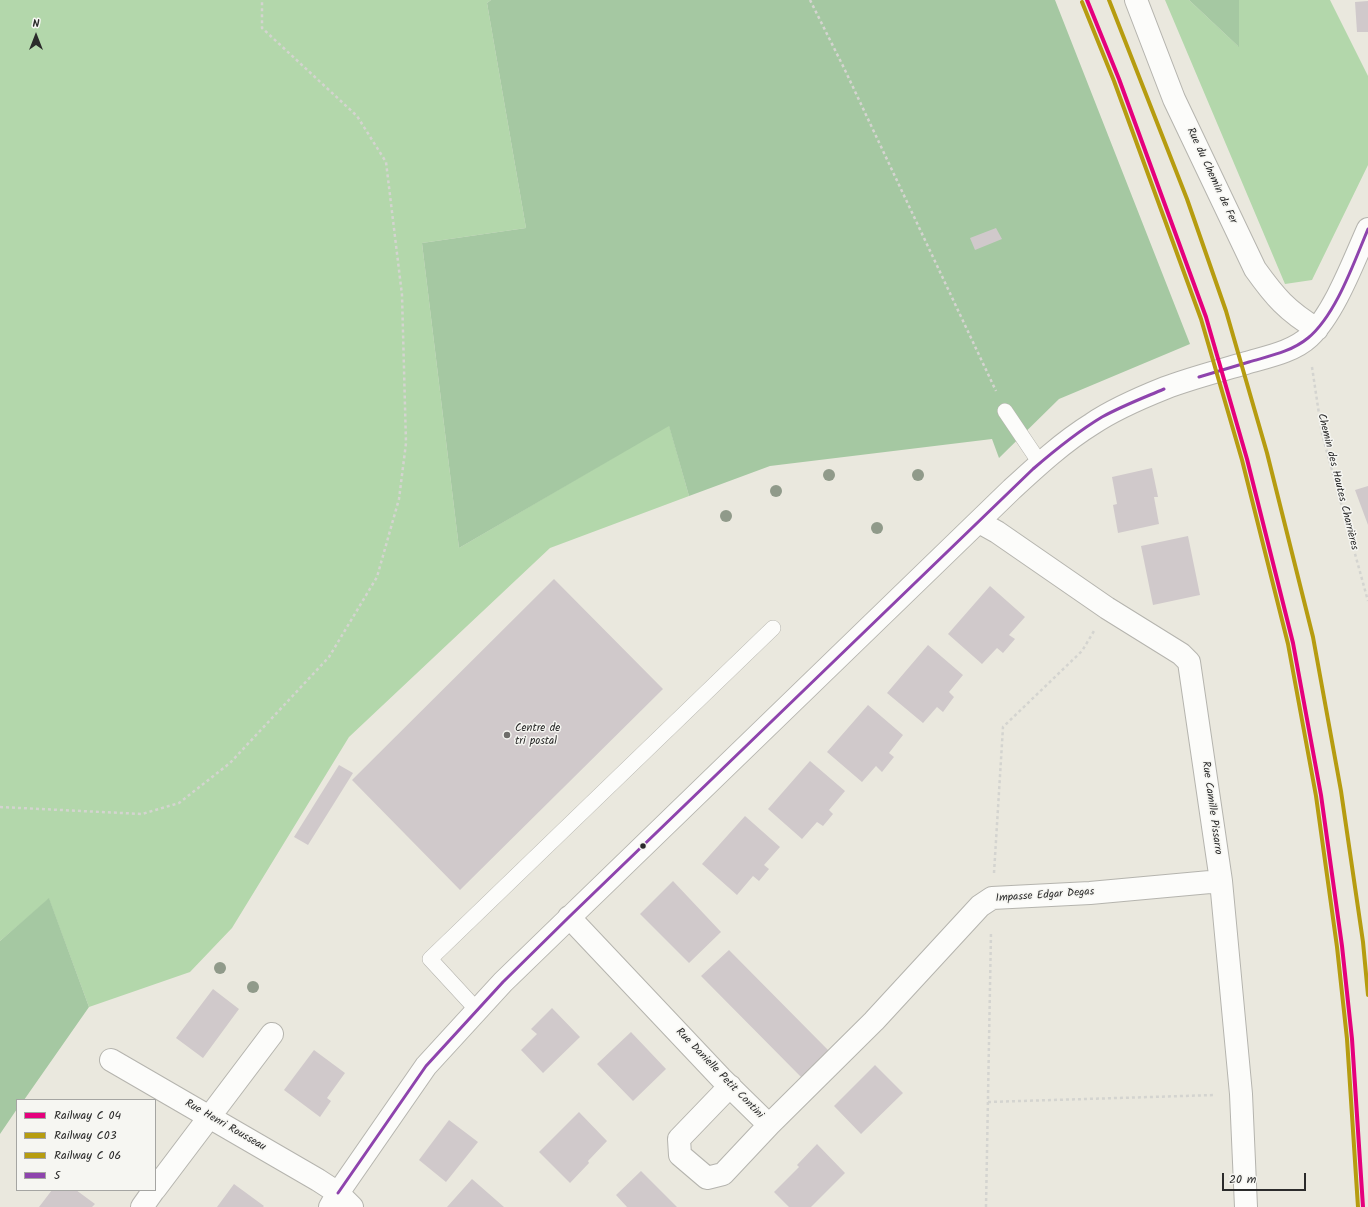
<!DOCTYPE html>
<meta charset="utf-8">
<style>
body{margin:0}
#map{position:relative;width:1368px;height:1207px;overflow:hidden;background:#eae8de;font-family:Kalam,sans-serif}
canvas{display:block}
.legend{position:absolute;left:16px;top:1099px;width:140px;height:92px;box-sizing:border-box;background:#f6f6f2;border:1px solid #a5a5a2;margin:0;padding:5px 7px;list-style:none;font-size:12px;color:#2b2b2b}
.legend li{display:flex;align-items:center;gap:8px;height:20px}
.legend b{width:20px;border:1px solid #a5a5a2}
.north{position:absolute;left:16px;top:16px;width:40px;height:40px;-webkit-text-stroke:3px #f6f6f2;paint-order:stroke;rotate:0deg;font-size:11px;font-weight:700;line-height:16px;text-align:center;color:#2b2b2b}
.north::after{content:'';display:block;margin:auto;width:14px;height:18px;background:#2b2b2b;clip-path:polygon(50% 0,100% 100%,50% 72%,0 100%)}
.scale{position:absolute;left:1222px;top:1173px;width:84px;height:18px;box-sizing:border-box;border:2px solid #2b2b2b;border-top:0;padding-left:5px;font-size:12px;line-height:14px;white-space:nowrap;color:#2b2b2b;-webkit-text-stroke:3px #f6f6f2;paint-order:stroke}
</style>
<div id="map">
<canvas width="1368" height="1207"></canvas>
<ul class="legend">
<li><b style="height:5px;background:#e5007d"></b>Railway C 04</li>
<li><b style="height:5px;background:#b69c10"></b>Railway C03</li>
<li><b style="height:5px;background:#b69c10"></b>Railway C 06</li>
<li><b style="height:5px;background:#8e44ad"></b>5</li>
</ul>
<div class="north">N</div>
<div class="scale">20 m</div>
</div>
<script>
const g = document.querySelector('canvas').getContext('2d');
g.lineJoin = 'round';
function paint(path, color) { g.fillStyle = color; g.fill(path, 'evenodd'); }
function stroke(path, color, width, dash) { g.strokeStyle = color; g.lineWidth = width; g.lineCap = dash ? 'butt' : 'round'; g.setLineDash(dash || []); g.stroke(path); }
function label(font, color, halo, rows, align = 'center') {
  g.font = font + ' Kalam,sans-serif'; g.lineWidth = 3; g.setLineDash([]); g.textBaseline = 'middle'; g.strokeStyle = halo; g.fillStyle = color; for (const [text, x, y, turn = 0] of rows) {
    g.save(); g.translate(x, y); g.rotate((+turn || 0) * Math.PI / 180); g.textAlign = isNaN(turn) ? turn : align; if (halo) g.strokeText(text, 0, 0); g.fillText(text, 0, 0); g.restore();
  }
}
paint(new Path2D(`
 M 0,0 L 491,0 L 487,3 L 526,228 L 422,243 L 459,548 L 669,425 L 689,496 L 550,548 L 349,737 L 232,928 L 190,972 L 89,1007 L 49,899 L 0,941 Z
 M 1165,0 L 1189,0 L 1238,46 L 1239,0 L 1330,0 L 1368,76 L 1368,165 L 1312,280 L 1285,284 Z`), '#b3d7ab');
paint(new Path2D(`
 M 491,0 L 1055,0 L 1190,344 L 1059,399 L 999,458 L 992,439 L 770,466 L 689,496 L 669,426 L 459,548 L 422,243 L 526,228 L 487,3 Z
 M 1190,0 L 1239,0 L 1239,47 L 1189,0 Z
 M 49,898 L 89,1007 L 24,1100 L 17,1100 L 17,1109 L 0,1134 L 0,941 Z`), '#a5c8a2');
paint(new Path2D(`
 M 1368,1 L 1368,32 L 1357,32 L 1355,2 Z
 M 996,228 L 1002,239 L 975,250 L 970,238 Z
 M 1152,468 L 1158,497 L 1154,497 L 1159,524 L 1118,533 L 1113,505 L 1117,504 L 1112,477 Z
 M 1368,486 L 1368,525 L 1355,490 Z
 M 1188,536 L 1200,595 L 1153,605 L 1141,546 Z
 M 554,579 L 663,689 L 460,890 L 352,780 Z
 M 990,586 L 1025,617 L 1009,635 L 1015,639 L 1003,653 L 997,648 L 982,664 L 948,634 Z
 M 928,645 L 963,675 L 949,692 L 954,697 L 943,712 L 937,707 L 923,723 L 887,693 Z
 M 868,705 L 903,735 L 889,753 L 894,757 L 882,772 L 876,766 L 862,782 L 827,752 Z
 M 810,761 L 845,791 L 829,810 L 833,814 L 823,826 L 817,822 L 802,839 L 768,809 Z
 M 339,765 L 353,773 L 308,845 L 294,837 Z
 M 745,816 L 780,847 L 764,865 L 769,869 L 759,881 L 753,876 L 737,895 L 702,864 Z
 M 673,881 L 721,932 L 689,963 L 640,914 Z
 M 729,950 L 829,1051 L 802,1078 L 701,976 Z
 M 213,989 L 239,1009 L 203,1058 L 176,1038 Z
 M 552,1008 L 580,1037 L 543,1073 L 521,1050 L 537,1034 L 531,1029 Z
 M 631,1032 L 666,1069 L 633,1101 L 597,1064 Z
 M 314,1050 L 345,1073 L 327,1098 L 331,1101 L 320,1117 L 284,1090 Z
 M 875,1065 L 903,1093 L 861,1134 L 834,1106 Z
 M 579,1112 L 607,1141 L 588,1161 L 589,1163 L 570,1183 L 539,1152 Z
 M 449,1120 L 478,1142 L 446,1182 L 419,1160 Z
 M 817,1144 L 845,1173 L 811,1207 L 789,1207 L 774,1192 L 799,1167 L 797,1165 Z
 M 641,1171 L 677,1207 L 627,1207 L 616,1195 Z
 M 472,1179 L 504,1207 L 447,1207 Z
 M 234,1184 L 264,1206 L 263,1207 L 217,1207 Z
 M 52,1190 L 76,1190 L 95,1204 L 92,1207 L 39,1207 Z`), '#d0c9cb');
const service = new Path2D(`
 M 1005,411 L 1040,463
 M 477,1010 L 430,959 L 773,628`);
const minor = new Path2D(`
 M 1136,0 L 1174,99 L 1255,269 C 1275,297 1287,311 1317,329
 M 979,522 L 997,532 L 1107,608 L 1181,654 L 1189,662 L 1221,881 L 1241,1094 L 1246,1207
 M 569,917 L 721,1078 L 769,1125 L 874,1021 L 980,906 L 992,898 L 1090,893 L 1221,881
 M 111,1060 L 318,1180 L 338,1193 L 352,1207
 M 730,1086 L 679,1139 L 680,1155 L 707,1178 L 723,1174 L 769,1125
 M 155,1189 L 272,1034
 M 142,1207 L 154,1190
 M 330,1207 L 338,1193 L 426,1066 L 503,982 L 1012,489 C 1037,466 1063,442 1092,424 C 1114,409 1140,398 1165,388 C 1191,378 1219,371 1246,363 C 1266,357 1293,352 1309,337 C 1334,314 1354,260 1368,229`);
stroke(service, '#b5b4ae', 16);
stroke(minor, '#b5b4ae', 24);
stroke(new Path2D(`
 M 810,0 L 844,68 L 996,391
 M 1312,367 L 1322,434 L 1368,601
 M 0,807 L 142,814 L 179,803 L 230,763 L 329,657 L 377,577 L 399,499 L 406,443 L 402,295 L 386,162 L 357,116 L 262,28 L 262,0
 M 994,873 L 1003,727 L 1082,651 L 1094,631
 M 988,1102 L 1215,1095
 M 986,1207 L 991,932`), '#d4d4d0', 2.5, [3, 3]);
stroke(service, '#fcfcfa', 15);
stroke(minor, '#fcfcfa', 22);
stroke(new Path2D(`
 M 1199,377 C 1216,372 1232,367 1249,362 C 1269,356 1291,352 1308,338 C 1336,315 1354,262 1368,229
 M 338,1193 L 426,1066 L 503,982 L 569,917 L 1033,469 C 1055,450 1077,432 1102,417 C 1122,406 1143,398 1164,389`), '#8e44ad', 3);
stroke(new Path2D(`
 M 1087,0 L 1119,79 L 1206,317 L 1247,459 L 1293,643 L 1321,795 L 1342,946 L 1352,1039 L 1363,1207`), '#e5007d', 4);
stroke(new Path2D(`
 M 1082,2 L 1114,81 L 1201,319 L 1242,460 L 1288,644 L 1316,796 L 1337,947 L 1347,1039 L 1358,1207`), '#b69c10', 4);
stroke(new Path2D(`
 M 1109,0 L 1187,199 L 1226,311 L 1267,453 L 1313,637 L 1341,791 L 1363,942 L 1368,995`), '#b69c10', 4);
g.fillStyle = '#909a8a';
for (const [x, y] of [
 [829,475],
 [918,475],
 [776,491],
 [726,516],
 [877,528],
 [220,968],
 [253,987]
]) { g.beginPath(); g.arc(x, y, 6, 0, 2 * Math.PI); g.fill(); }
for (const [x, y, r, color] of [
 [507,735,4,"#6e6d6a"],
 [643,846,3.5,"#2b2b2b"]
]) { const dot = new Path2D(); dot.arc(x, y, r, 0, 2 * Math.PI); g.fillStyle = color; g.fill(dot); stroke(dot, '#f6f6f2', 1.5); }
label('11px', '#2b2b2b', '#f6f6f2', [
 ["Rue du Chemin de Fer",1211,176,65],
 ["Chemin des Hautes Charrières",1337,482,76],
 ["Rue Camille Pissarro",1211,808,82],
 ["Impasse Edgar Degas",1045,896,-4],
 ["Rue Danielle Petit Contini",719,1074,46],
 ["Rue Henri Rousseau",225,1126,30]
]);
label('11px', '#2b2b2b', '#f6f6f2', [
 ["Centre de",515,729],
 ["tri postal",515,742]
], 'left');
</script>
